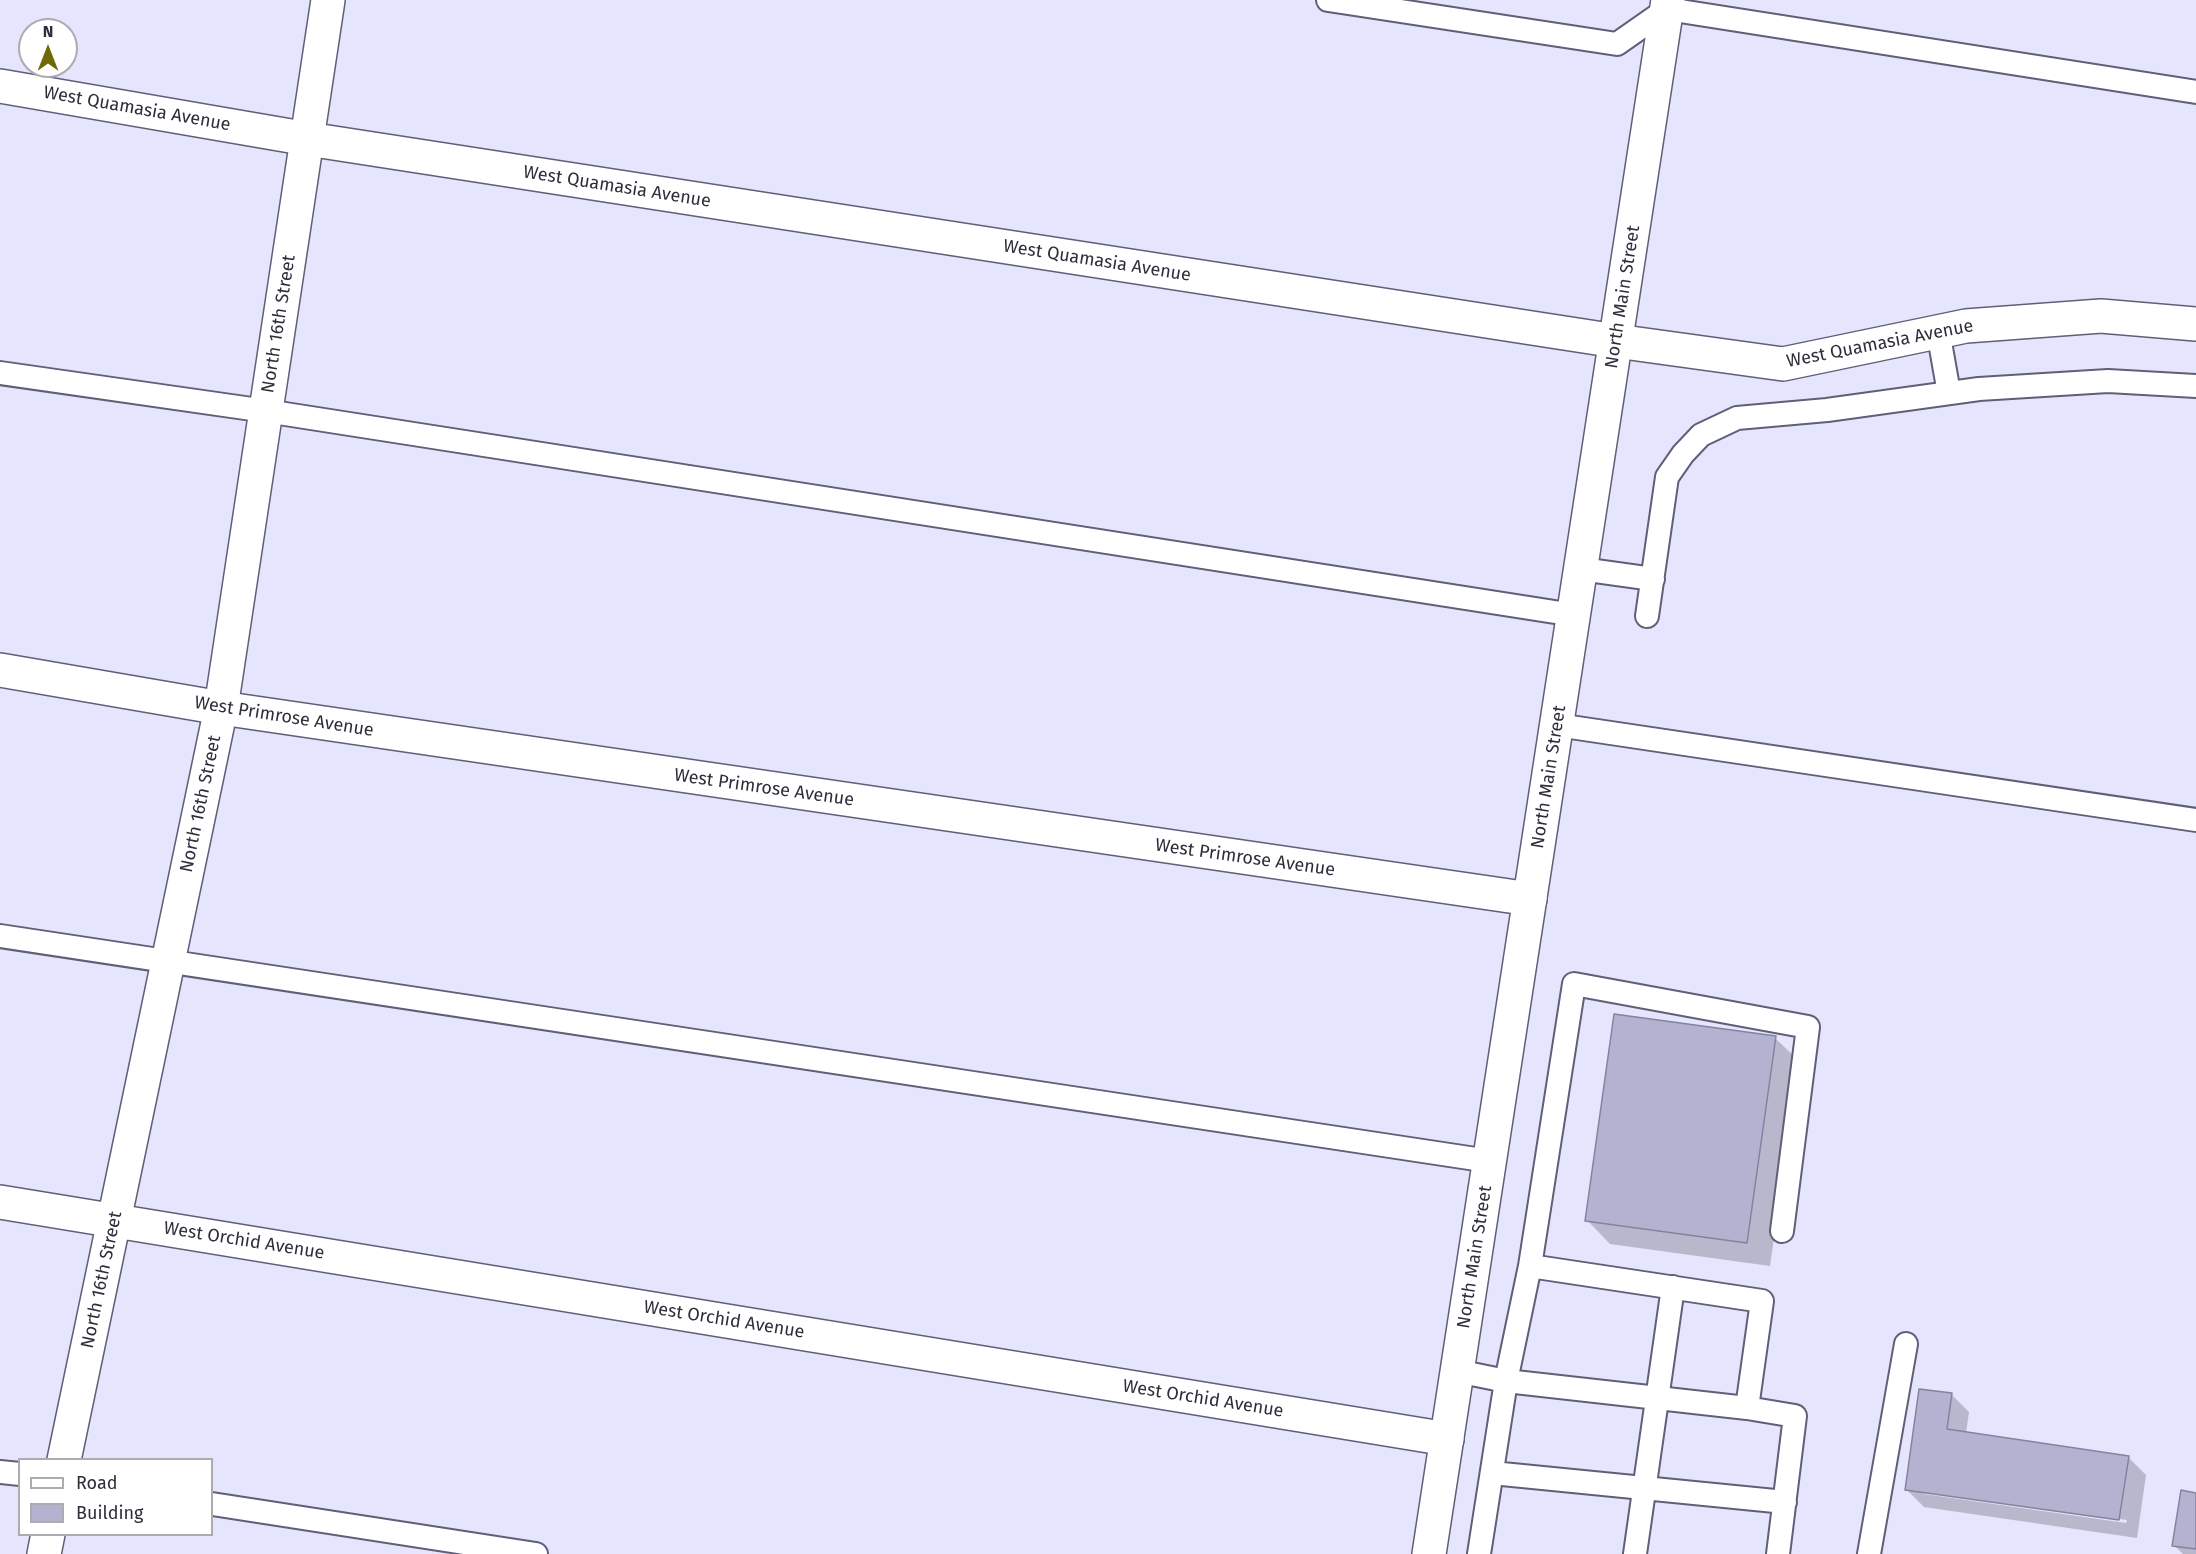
<!DOCTYPE html>
<style>
body{margin:0}
#map{position:relative;width:2196px;height:1554px;overflow:hidden;background:#e6e5fe;font-family:"Fira Sans",sans-serif}
canvas{display:block}
.legend{position:absolute;left:18px;top:1458px;width:195px;height:78px;box-sizing:border-box;background:#fff;border:2px solid #ababb0;margin:0;padding:8px 10px;list-style:none;font-size:18px;color:#2e2e3a}
.legend li{display:flex;align-items:center;gap:12px;height:30px}
.legend b{width:30px;border:2px solid #ababb0}
.north{position:absolute;left:18px;top:18px;width:60px;height:60px;box-sizing:border-box;background:#fff;border:2px solid #ababb0;border-radius:50%;rotate:0deg;font-size:16px;font-weight:700;line-height:24px;text-align:center;color:#2e2e3a}
.north::after{content:'';display:block;margin:auto;width:21px;height:27px;background:#6e6a06;clip-path:polygon(50% 0,100% 100%,50% 72%,0 100%)}
</style>
<div id="map">
<canvas width="2196" height="1554"></canvas>
<ul class="legend">
<li><b style="height:8px;background:#fff"></b>Road</li>
<li><b style="height:16px;background:#b3b2d0"></b>Building</li>
</ul>
<div class="north">N</div>
</div>
<script>
const g = document.querySelector('canvas').getContext('2d');
g.lineJoin = 'round';
function paint(path, color) { g.fillStyle = color; g.fill(path, 'evenodd'); }
function stroke(path, color, width, dash) { g.strokeStyle = color; g.lineWidth = width; g.lineCap = dash ? 'butt' : 'round'; g.setLineDash(dash || []); g.stroke(path); }
function label(font, color, halo, rows, align = 'center') {
  g.font = font + ' "Fira Sans",sans-serif'; g.lineWidth = 6; g.setLineDash([]); g.textBaseline = 'middle'; g.strokeStyle = halo; g.fillStyle = color; for (const [text, x, y, turn = 0] of rows) {
    g.save(); g.translate(x, y); g.rotate((+turn || 0) * Math.PI / 180); g.textAlign = isNaN(turn) ? turn : align; if (halo) g.strokeText(text, 0, 0); g.fillText(text, 0, 0); g.restore();
  }
}
paint(new Path2D(`
 M 1775,1038 L 1799,1061 L 1770,1266 L 1610,1244 L 1587,1220 Z
 M 1951,1394 L 1969,1412 L 1966,1433 L 2128,1457 L 2146,1475 L 2137,1538 L 1924,1507 L 1906,1489 ZM 1924,1491 L 2127,1520 L 2126,1523 L 1924,1494 Z
 M 2196,1494 L 2196,1554 L 2183,1554 L 2174,1545 Z`), '#0003');
const building = new Path2D(`
 M 1614,1014 L 1776,1036 L 1747,1243 L 1585,1221 Z
 M 1919,1389 L 1952,1393 L 1947,1429 L 2129,1456 L 2119,1520 L 1905,1490 Z
 M 2181,1490 L 2196,1493 L 2196,1549 L 2172,1546 Z`);
paint(building, '#b3b2d0');
stroke(building, '#84839f', 1.5);
const service = new Path2D(`
 M 1328,0 L 1617,44 L 1667,9 L 2196,92
 M 1938,331 L 1949,393
 M 0,373 L 266,411 L 1574,615
 M 1581,569 L 1653,579
 M 1647,616 L 1667,477 L 1683,454 L 1701,435 L 1737,418 L 1827,410 L 1979,389 L 2108,381 L 2196,386
 M 1557,725 L 2196,820
 M 0,936 L 1489,1161
 M 1457,1371 L 1506,1381 L 1747,1408 L 1762,1301 L 1530,1266
 M 1747,1408 L 1795,1416 L 1778,1554
 M 0,1472 L 20,1474
 M 1492,1473 L 1785,1502
 M 212,1504 L 536,1554
 M 1479,1554 L 1506,1381 L 1530,1266 L 1574,984 L 1808,1027 L 1782,1231
 M 1635,1554 L 1673,1287
 M 1869,1554 L 1906,1344`);
const minor = new Path2D(`
 M 0,86 L 308,139 L 1616,341 L 1783,364 L 1966,326 L 2101,316 L 2196,324
 M 0,670 L 221,708 L 1530,899
 M 0,1202 L 1447,1439
 M 64,1460 L 221,708 L 328,0
 M 44,1554 L 48,1534`);
const tertiary = new Path2D(`
 M 1429,1554 L 1668,0`);
stroke(service, '#605e79', 26);
stroke(minor, '#605e79', 36);
stroke(tertiary, '#605e79', 36);
stroke(service, '#fff', 22);
stroke(minor, '#fff', 33);
stroke(tertiary, '#fff', 33);
label('18px', '#2e2e3a', '#fff', [
 ["West Quamasia Avenue",137,109,10],
 ["West Quamasia Avenue",617,187,9],
 ["West Quamasia Avenue",1097,261,9],
 ["North Main Street",1623,297,-81],
 ["North 16th Street",279,324,-81],
 ["West Quamasia Avenue",1880,344,-11],
 ["West Primrose Avenue",284,717,9],
 ["North Main Street",1549,777,-81],
 ["West Primrose Avenue",764,788,8],
 ["North 16th Street",201,804,-78],
 ["West Primrose Avenue",1245,858,8],
 ["West Orchid Avenue",244,1241,9],
 ["North Main Street",1475,1257,-81],
 ["North 16th Street",102,1280,-78],
 ["West Orchid Avenue",724,1320,9],
 ["West Orchid Avenue",1203,1399,9]
]);
</script>
